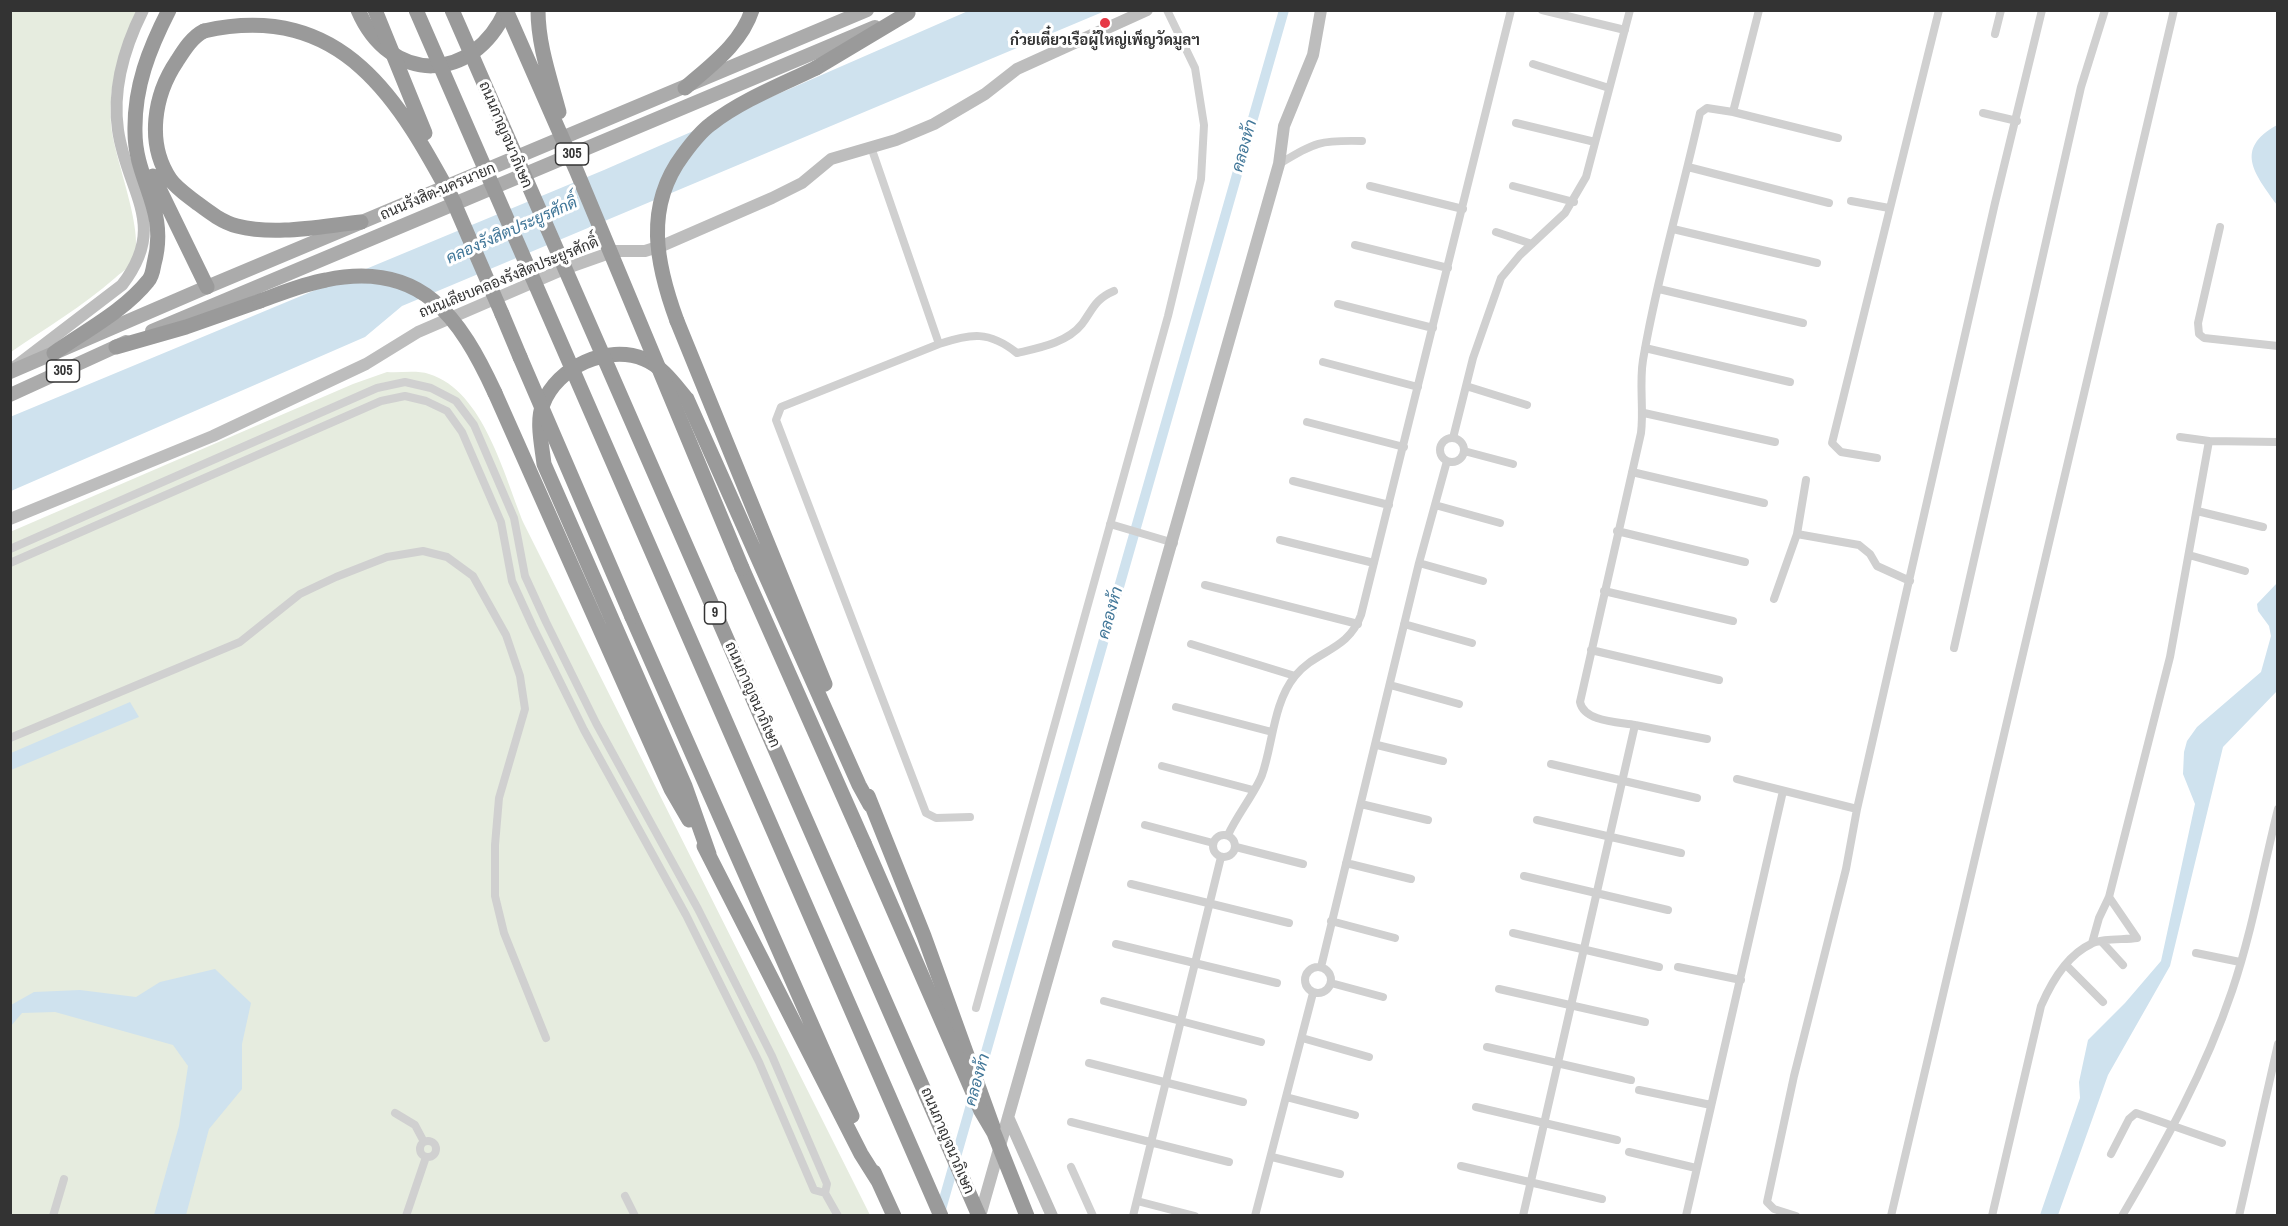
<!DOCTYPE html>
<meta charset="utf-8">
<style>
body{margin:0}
#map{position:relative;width:2288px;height:1226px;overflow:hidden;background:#fff;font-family:"Archivo Narrow",sans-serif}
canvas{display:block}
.frame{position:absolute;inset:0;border:12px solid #333;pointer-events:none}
</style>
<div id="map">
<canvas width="2288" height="1226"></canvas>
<div class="frame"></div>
</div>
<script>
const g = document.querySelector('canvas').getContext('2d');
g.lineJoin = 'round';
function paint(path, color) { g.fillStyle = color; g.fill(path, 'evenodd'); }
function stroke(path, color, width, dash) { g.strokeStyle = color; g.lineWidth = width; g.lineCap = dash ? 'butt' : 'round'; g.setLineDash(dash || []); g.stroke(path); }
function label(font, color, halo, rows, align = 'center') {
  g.font = font + ' "Archivo Narrow",Sarabun,sans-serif'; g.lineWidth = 6; g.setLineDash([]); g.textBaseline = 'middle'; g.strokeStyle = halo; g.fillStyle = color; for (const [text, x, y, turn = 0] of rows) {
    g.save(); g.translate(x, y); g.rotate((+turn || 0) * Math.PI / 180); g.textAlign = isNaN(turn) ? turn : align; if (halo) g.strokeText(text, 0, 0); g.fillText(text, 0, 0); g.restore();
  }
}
paint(new Path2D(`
 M 11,11 L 140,11 C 121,50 108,79 111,124 C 113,157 148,237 132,263 C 129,268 120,273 115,278 C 83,306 46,328 11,352 Z
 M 387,372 C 400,373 417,370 429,374 C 484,391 504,476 524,524 L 870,1215 L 11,1215 L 10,532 L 353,384 Z`), '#e6ecdf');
paint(new Path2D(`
 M 968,11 L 1105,11 L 402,306 L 365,337 L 11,491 L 10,417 L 604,170 Z
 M 2277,125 L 2277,205 C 2254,173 2234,149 2277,125 Z
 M 2277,583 L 2277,691 L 2223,747 L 2170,966 L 2108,1075 L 2058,1215 L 2040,1215 L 2080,1098 L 2079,1082 L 2088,1040 L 2125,1003 L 2161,961 L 2195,804 L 2183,774 L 2184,752 L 2187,741 L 2197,727 L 2261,672 L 2271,636 L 2269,626 L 2258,611 L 2257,604 Z
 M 130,702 L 139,717 L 11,770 L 11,753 Z
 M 215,969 L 251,1003 L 242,1044 L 242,1089 L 209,1129 L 186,1215 L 154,1215 L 179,1126 L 188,1066 L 173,1045 L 55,1012 L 22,1013 L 11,1026 L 11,1005 L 34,992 L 80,990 L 136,997 L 160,982 Z`), '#cfe2ee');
stroke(new Path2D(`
 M 940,1213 L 1284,10`), '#cfe2ee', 10);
stroke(new Path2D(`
 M 1542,10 L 1625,30
 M 1995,34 L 2001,10
 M 1533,64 L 1609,88
 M 1733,112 L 1838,138
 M 1983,113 L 2017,121
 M 1516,123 L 1595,142
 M 871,147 L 939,344 L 781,407 L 776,420 L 926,813 L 936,818 L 970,817
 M 1279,164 C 1316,142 1319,140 1362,141
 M 1688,167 L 1829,203
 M 1370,186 L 1463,209
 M 1513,186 L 1574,202
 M 1851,201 L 1889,208
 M 2220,227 L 2198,323 L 2199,334 L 2204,338 L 2278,346
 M 1673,229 L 1817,263
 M 1496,232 L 1532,244
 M 1355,245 L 1448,268
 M 1659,289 L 1803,323
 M 1338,304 L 1433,328
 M 939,344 C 972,334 988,330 1017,353 C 1038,348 1067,343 1082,324 C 1093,309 1095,299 1114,291
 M 1645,348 L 1790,382
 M 1323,362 L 1418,387
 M 1466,386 L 1527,405
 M 1644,413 L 1775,442
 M 1307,422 L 1404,447
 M 2180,437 L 2209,441
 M 1453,438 L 1473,358 L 1501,278 L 1520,255 L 1565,213 L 1586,177 L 1630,10
 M1440 450a12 12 0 1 1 24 0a12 12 0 1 1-24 0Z
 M 1464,451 L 1513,464
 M 1877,458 L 1841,452 L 1832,443 L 1939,10
 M 1632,472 L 1764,503
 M 1293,481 L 1389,505
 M 1435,505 L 1500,523
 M 2197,511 L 2263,527
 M 1110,524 L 1174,543
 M 1617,531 L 1745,562
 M 1797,534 L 1859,545 L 1870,554 L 1877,566 L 1910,581
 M 1280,540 L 1374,563
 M 10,549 L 377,388 L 405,382 L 431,388 L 456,401 L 474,425 L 514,518 L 525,576 L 546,622 L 596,723 L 698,909 L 772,1056 L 827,1184 L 825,1193 L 838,1216
 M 2189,555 L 2245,571
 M 10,563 L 381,401 L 405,396 L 426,401 L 447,411 L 462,432 L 501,522 L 512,581 L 533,627 L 584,730 L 686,915 L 759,1062 L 814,1190 L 825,1193
 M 1419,563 L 1483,581
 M 1205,585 L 1358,624
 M 1604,591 L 1733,621
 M 1774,599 L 1797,534 L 1806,480
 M 1404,624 L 1472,643
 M 1191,644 L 1295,676
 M 1954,648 L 2081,87 L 2105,10
 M 1591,650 L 1719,680
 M 1390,685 L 1459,704
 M 1176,707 L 1272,732
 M 1635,725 L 1707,739
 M 10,738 L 240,642 L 300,594 L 336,577 L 387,557 L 423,551 L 447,557 L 473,576 L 506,635 L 520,676 L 525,709 L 499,798 L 495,845 L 495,896 L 504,933 L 546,1038
 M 1377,745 L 1443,761
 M 1551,764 L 1697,798
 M 1162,766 L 1253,790
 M 1737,779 L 1857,809
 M 1361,804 L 1428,820
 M 1537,820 L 1681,853
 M 1145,825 L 1213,843
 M1213 846a11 11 0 1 1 22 0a11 11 0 1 1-22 0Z
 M 1228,835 C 1237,815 1255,793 1262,775 C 1273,744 1273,703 1295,676 C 1316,650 1348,651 1361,615 L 1511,10
 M 1236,847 L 1303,864
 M 1346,863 L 1411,879
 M 1524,876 L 1668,910
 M 1131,884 L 1289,923
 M 1331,921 L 1395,938
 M 1513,933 L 1659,967
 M 2102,942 L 2123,965
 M 2092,943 L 2099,918 L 2109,897 L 2170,657 L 2209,441 L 2278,442
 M 1116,944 L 1277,983
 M 2196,953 L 2240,962
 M 2066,965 L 2103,1002
 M1305 980a13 13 0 1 1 26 0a13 13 0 1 1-26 0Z
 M 1321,967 L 1419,563 L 1447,461
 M 1678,967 L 1741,980
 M 1331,983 L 1383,997
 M 1499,989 L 1645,1022
 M 1104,1001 L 1261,1042
 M 976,1008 L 1168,316 L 1201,179 L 1204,125 L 1195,68 L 1167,10
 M 1302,1038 L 1369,1057
 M 1487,1047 L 1631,1080
 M 1089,1063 L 1243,1102
 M 1639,1090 L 1711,1105
 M 1286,1097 L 1355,1115
 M 1476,1107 L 1617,1140
 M 395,1113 L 415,1125 L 424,1142
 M 1071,1122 L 1229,1162
 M420 1149a8 8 0 1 1 16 0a8 8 0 1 1-16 0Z
 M 1629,1152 L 1696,1168
 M 2111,1154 L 2129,1119 L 2136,1113 L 2222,1143
 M 1272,1157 L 1340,1174
 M 1461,1166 L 1602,1199
 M 1071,1167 L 1093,1216
 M 625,1196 L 635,1216
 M 1137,1201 L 1195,1216
 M 53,1216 L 64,1179
 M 406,1216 L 426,1157
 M 1133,1216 L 1221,857
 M 1255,1216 L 1313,993
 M 1523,1216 L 1635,725 C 1619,722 1584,722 1580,702 L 1641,433 C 1644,409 1639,384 1643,360 C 1657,277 1682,195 1700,113 L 1707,108 L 1733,112 L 1759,10
 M 1686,1216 L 1783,791
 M 1796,1216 L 1774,1209 L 1767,1202 L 1794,1076 L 1846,869 L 1857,809 L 1995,203 L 2042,10
 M 1891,1216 L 2174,10
 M 1992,1216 L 2041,1006 C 2051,983 2067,955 2091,944 C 2102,938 2124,940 2137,938 L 2109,897
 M 2122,1216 C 2165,1143 2205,1071 2232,991 C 2252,932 2263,869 2278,809
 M 2239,1216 L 2278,1044`), '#d0d0d0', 8);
stroke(new Path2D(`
 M 16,366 L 122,285 C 169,224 127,193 118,130 C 112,88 124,48 143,10
 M 10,519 L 213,436 L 366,364 L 418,332 L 564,269 L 615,251 L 645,251 L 664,245 L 772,198 L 802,183 L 831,159 L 896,140 L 934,124 L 985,94 L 1017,69 L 1147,10
 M 1008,1117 L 1052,1216
 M 980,1216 C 1080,865 1182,515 1279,164 L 1284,126 L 1313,55 L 1321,10`), '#bdbdbd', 12);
stroke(new Path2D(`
 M 152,331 L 875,27
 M 10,372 L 207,287 L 867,10
 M 10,395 L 126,342`), '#ababab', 14);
stroke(new Path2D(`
 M 358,10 C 390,85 473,84 506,10
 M 204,31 C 192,37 184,50 177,61 C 154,95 146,143 170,179 C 176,188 188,196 197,203 C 209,212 222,222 237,226 C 276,236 321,226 361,222
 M 816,68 L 908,13
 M 685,88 C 711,65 741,44 752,10
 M 153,176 L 207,287
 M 502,314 L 520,357
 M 677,321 L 825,684
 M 116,347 L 186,327 L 260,301
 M 54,353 C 85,331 124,311 148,281 C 152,277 153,270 154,264 C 169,209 135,181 135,132 C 134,87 149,49 169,10
 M 495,393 L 671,789 L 689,820
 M 742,568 L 864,843
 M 632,617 L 852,1116
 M 868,796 L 924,936 L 993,1127
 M 704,846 L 861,1154 L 878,1181
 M 709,854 L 685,786 L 544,464 C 542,446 536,421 543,404 C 557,367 607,344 644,359 C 662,366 675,385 687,399 L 859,785 L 870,805
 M 874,1172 L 894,1216`), '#9a9a9a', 15);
stroke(new Path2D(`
 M 375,10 L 425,133
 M 416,10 L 941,1216
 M 452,10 L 979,1216
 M 506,10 L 577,172 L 742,568
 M 538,10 C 538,45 550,78 559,112
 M 204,31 C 344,0 400,102 455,204
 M 451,196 L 502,314
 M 260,301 C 282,293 303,284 326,280 C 421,260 460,317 495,393
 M 677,321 C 656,264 644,207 683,155 C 691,144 700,132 711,124 C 742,100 781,85 816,68
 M 520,357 L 632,617
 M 864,843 L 981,1111 L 994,1133 L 1027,1216`), '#9a9a9a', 15);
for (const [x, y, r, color] of [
 [1105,23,6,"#e63946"]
]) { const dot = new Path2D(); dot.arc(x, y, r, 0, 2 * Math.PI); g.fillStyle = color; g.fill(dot); stroke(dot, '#fff', 2); }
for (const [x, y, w] of [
 [572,154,33],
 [63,371,33],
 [715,613,21]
]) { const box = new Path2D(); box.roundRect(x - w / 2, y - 11, w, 22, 4.5); g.fillStyle = '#fff'; g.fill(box); stroke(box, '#333', 1.5); }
label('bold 14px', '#333', null, [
 ["305",572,154],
 ["305",63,371],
 ["9",715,613]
]);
label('bold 15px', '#333', '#fff', [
 ["ก๋วยเตี๋ยวเรือผู้ใหญ่เพ็ญวัดมูลฯ",1105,41]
]);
label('15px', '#333', '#fff', [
 ["ถนนกาญจนาภิเษก",505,135,67],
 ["ถนนรังสิต-นครนายก",438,192,-23],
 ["ถนนเลียบคลองรังสิตประยูรศักดิ์",509,278,-22],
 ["ถนนกาญจนาภิเษก",752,695,66],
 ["ถนนกาญจนาภิเษก",947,1141,67]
]);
label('italic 16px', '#3f7597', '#fff', [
 ["คลองห้า",1245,146,-74],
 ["คลองรังสิตประยูรศักดิ์",512,231,-24],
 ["คลองห้า",1111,613,-74],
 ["คลองห้า",978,1080,-74]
]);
</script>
